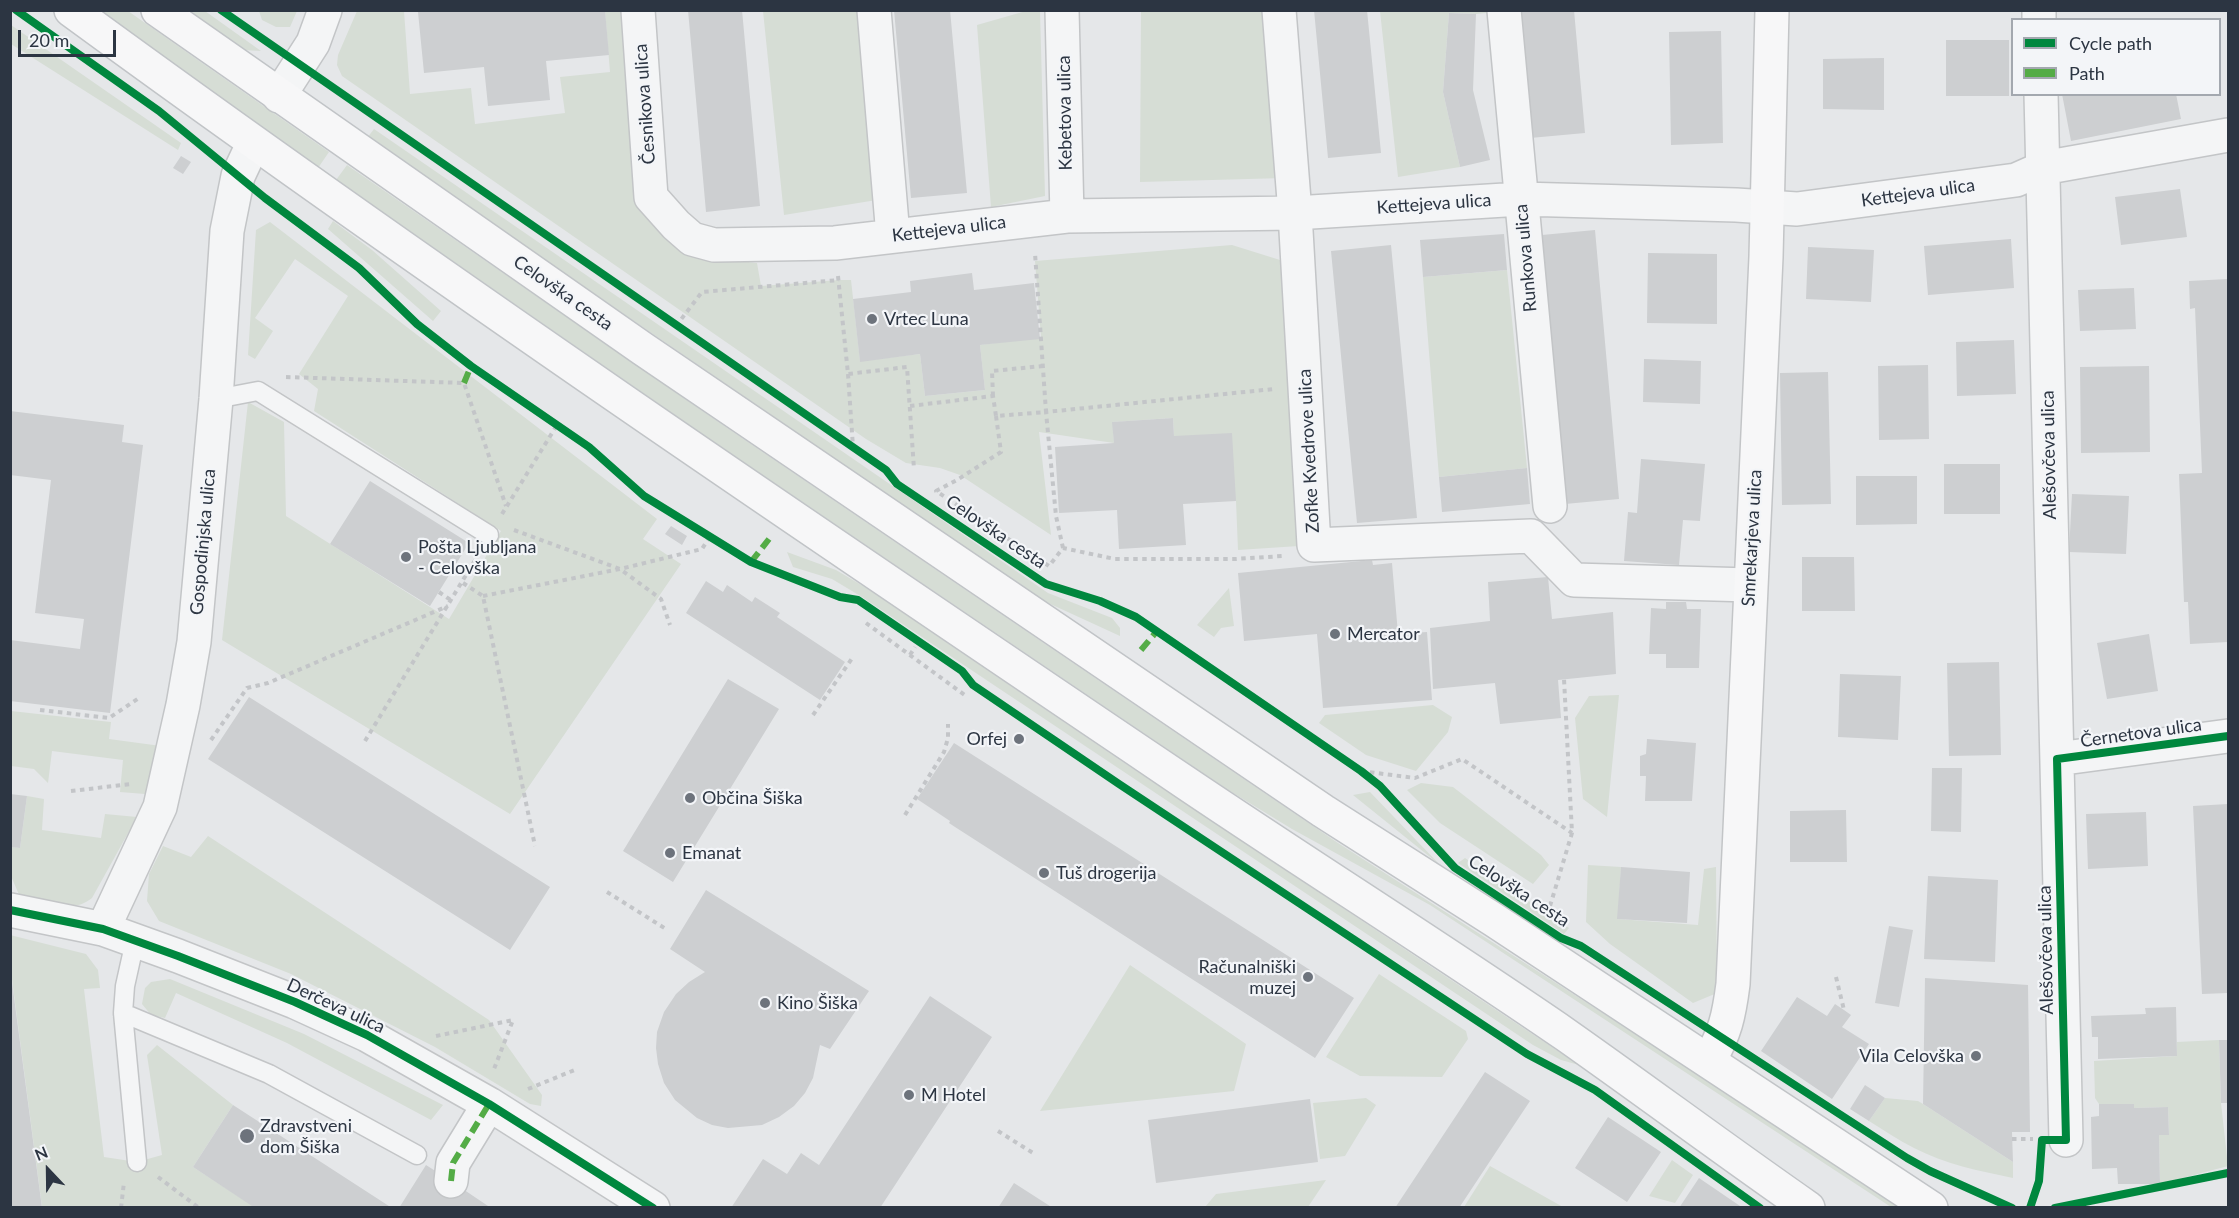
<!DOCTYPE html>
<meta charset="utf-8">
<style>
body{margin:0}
#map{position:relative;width:2239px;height:1218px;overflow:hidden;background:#e5e7e9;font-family:Lato,sans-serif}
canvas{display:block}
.frame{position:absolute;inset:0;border:12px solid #2c3542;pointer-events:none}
.legend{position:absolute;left:2011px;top:18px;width:210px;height:78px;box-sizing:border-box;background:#f3f5f8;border:2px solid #a3a8af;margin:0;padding:8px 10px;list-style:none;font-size:18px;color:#2c3542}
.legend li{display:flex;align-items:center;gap:12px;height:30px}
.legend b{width:30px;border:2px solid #a3a8af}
.north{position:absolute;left:18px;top:1140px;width:60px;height:60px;-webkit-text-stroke:4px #f3f5f8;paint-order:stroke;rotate:338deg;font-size:16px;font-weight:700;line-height:24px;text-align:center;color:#2c3542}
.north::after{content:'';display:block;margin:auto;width:21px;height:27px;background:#2c3542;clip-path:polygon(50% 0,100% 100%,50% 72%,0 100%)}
.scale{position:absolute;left:18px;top:30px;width:98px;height:27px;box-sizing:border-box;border:3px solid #2c3542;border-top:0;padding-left:8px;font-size:18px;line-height:21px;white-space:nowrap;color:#2c3542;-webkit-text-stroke:4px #f3f5f8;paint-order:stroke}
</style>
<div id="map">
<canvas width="2239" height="1218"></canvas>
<div class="frame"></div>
<ul class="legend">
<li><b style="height:8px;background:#00873e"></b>Cycle path</li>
<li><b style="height:8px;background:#54ac46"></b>Path</li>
</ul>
<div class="north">N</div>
<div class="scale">20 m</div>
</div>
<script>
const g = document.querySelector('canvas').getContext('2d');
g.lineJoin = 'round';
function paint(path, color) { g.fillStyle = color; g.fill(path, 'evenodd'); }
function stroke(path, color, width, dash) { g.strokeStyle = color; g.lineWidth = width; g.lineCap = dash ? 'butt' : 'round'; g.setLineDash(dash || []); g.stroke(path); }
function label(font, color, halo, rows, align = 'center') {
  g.font = font + ' Lato,sans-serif'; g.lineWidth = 4.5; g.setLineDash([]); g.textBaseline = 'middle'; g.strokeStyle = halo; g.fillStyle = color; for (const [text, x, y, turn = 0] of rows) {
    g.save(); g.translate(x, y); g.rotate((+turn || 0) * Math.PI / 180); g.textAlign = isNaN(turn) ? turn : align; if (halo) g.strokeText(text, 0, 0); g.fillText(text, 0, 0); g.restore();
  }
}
paint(new Path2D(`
 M 96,11 L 128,11 L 329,152 L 318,168 Z
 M 188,11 L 205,11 L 261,51 L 242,50 Z
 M 259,11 L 259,10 L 297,11 L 290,27 L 276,27 L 262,20 Z
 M 357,11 L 404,11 L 410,94 L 471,88 L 475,124 L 565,113 L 560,77 L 610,72 L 605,11 L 625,11 L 641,205 L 697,256 L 757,263 L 761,286 L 839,280 L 851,280 L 860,361 L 920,354 L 925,396 L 985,390 L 980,345 L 1041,337 L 1035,261 L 1232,245 L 1280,260 L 1306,386 L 1314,545 L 1238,550 L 1236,501 L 1174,436 L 1173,418 L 1113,422 L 1114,443 L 1039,432 L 1051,535 L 960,475 L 940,468 L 906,463 L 866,439 L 342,76 L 337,65 L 338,55 Z
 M 763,11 L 874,11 L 889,198 L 784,215 Z
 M 1026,11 L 1040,11 L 1045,196 L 991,207 L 977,25 Z
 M 1141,11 L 1270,11 L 1284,178 L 1140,182 Z
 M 1380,11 L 1496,11 L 1496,12 L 1476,14 L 1449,13 L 1443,92 L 1460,167 L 1398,177 Z
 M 11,25 L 181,143 L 178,150 L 11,44 Z
 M 374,129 L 1048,593 L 1112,618 L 1120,628 L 1120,636 L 1046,602 L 1022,587 L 367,138 Z
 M 347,165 L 720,423 L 1338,843 L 1743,1103 L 1900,1207 L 1891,1207 L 1430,905 L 1292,829 L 1225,788 L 709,439 L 336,180 Z
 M 333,221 L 372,250 L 441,311 L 433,321 L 328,229 Z
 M 270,222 L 657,519 L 643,539 L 681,564 L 510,814 L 222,640 L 248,402 L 284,422 L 286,516 L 449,619 L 501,531 L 314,411 L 318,389 L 299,374 L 348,296 L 295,259 L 255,318 L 273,331 L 255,359 L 248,355 L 256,230 Z
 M 1507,270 L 1527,468 L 1439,477 L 1423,277 Z
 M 787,552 L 836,570 L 868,589 L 1120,760 L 1579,1065 L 1561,1060 L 1533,1045 L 862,597 L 832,579 L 793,567 Z
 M 1229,588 L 1234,626 L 1221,628 L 1214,637 L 1197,625 Z
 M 1619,695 L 1607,817 L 1583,799 L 1575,718 L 1589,696 Z
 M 1433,705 L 1452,717 L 1448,732 L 1416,771 L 1366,755 L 1319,723 L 1325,715 Z
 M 11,711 L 111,722 L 109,739 L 161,746 L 145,794 L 120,792 L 123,760 L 52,751 L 48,783 L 34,769 L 11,766 Z
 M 1421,783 L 1453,787 L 1541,855 L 1549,865 L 1533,884 L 1440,823 L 1407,790 Z
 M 1370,792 L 1440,865 L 1353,795 Z
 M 27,796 L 44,799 L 42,830 L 101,838 L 105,814 L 137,817 L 92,898 C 72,915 43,901 20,897 L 11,876 L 11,847 L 20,848 Z
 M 208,836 L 489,1020 L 542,1095 L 541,1106 L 530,1104 L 435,1047 L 291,974 L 159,921 L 147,901 L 149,874 L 163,846 L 191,857 Z
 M 1465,858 L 1569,928 L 1564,934 L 1458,863 Z
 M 1588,865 L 1621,867 L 1618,919 L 1698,925 L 1704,869 L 1716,867 L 1717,993 L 1693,1003 L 1610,944 L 1586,922 Z
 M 10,935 L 86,954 L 98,970 L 100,988 L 84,989 L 104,1157 L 137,1162 L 162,1155 L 147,1055 L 157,1045 L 233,1105 L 193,1167 L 255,1207 L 42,1207 L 11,972 Z
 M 1130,965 L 1246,1044 L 1234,1091 L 1040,1111 Z
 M 1379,974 L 1466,1031 L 1468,1039 L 1442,1077 L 1360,1076 L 1326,1057 Z
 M 170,979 L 304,1034 L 443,1105 L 431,1120 L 287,1043 L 176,993 L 165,1018 L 151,1015 L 142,1004 L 145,988 L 151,982 Z
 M 2219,1040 L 2221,1103 L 2228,1166 L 2160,1184 L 2159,1135 L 2169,1135 L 2168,1107 L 2134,1108 L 2134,1104 L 2099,1104 L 2095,1098 L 2094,1061 L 2177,1056 L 2177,1042 Z
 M 1366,1098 L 1376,1105 L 1345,1156 L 1320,1159 L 1313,1103 Z
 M 1885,1098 L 1918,1101 L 1923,1104 L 2013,1162 L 2013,1178 C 1979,1171 1945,1164 1914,1148 C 1898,1140 1884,1130 1869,1121 Z
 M 1672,1160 L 1693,1175 L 1675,1203 L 1649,1196 Z
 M 1490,1166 L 1563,1207 L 1464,1207 Z
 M 1326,1180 L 1308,1207 L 1205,1207 L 1216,1194 Z`), '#d6ddd5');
paint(new Path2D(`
 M 431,10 L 605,10 L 609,55 L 546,61 L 550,100 L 488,106 L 484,67 L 424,73 L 418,12 Z
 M 688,10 L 742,10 L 760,206 L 706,212 Z
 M 894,10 L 950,10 L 967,193 L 911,198 Z
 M 1314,10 L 1367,10 L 1381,153 L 1328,158 Z
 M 1519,10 L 1574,10 L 1585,133 L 1530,138 Z
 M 1449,13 L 1476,14 L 1473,90 L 1490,160 L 1460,167 L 1443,92 Z
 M 1721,31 L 1723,143 L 1671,145 L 1669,32 Z
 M 1946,40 L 2009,40 L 2009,96 L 1946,96 Z
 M 1884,58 L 1884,110 L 1823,109 L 1823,59 Z
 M 2062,94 L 2176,94 L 2181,119 L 2071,141 Z
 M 181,156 L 191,162 L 183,174 L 173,168 Z
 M 2180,189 L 2187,237 L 2121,245 L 2115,197 Z
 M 1595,230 L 1619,499 L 1565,504 L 1542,235 Z
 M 1504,234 L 1507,270 L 1423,277 L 1420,240 Z
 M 2011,239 L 2014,288 L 1928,295 L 1924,246 Z
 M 1391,245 L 1417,518 L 1357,523 L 1331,251 Z
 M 1808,247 L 1874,250 L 1871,302 L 1806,299 Z
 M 1648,253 L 1717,254 L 1717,324 L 1647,323 Z
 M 972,273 L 974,290 L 1034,283 L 1040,339 L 980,345 L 985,390 L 925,396 L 920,354 L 860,362 L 853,299 L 911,292 L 910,281 Z
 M 2228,279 L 2228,642 L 2190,644 L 2188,602 L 2184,602 L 2179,474 L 2202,473 L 2195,308 L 2190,309 L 2189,281 Z
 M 2134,288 L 2136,329 L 2080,331 L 2078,290 Z
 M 2014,340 L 2016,394 L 1957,396 L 1956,342 Z
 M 1644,359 L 1701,361 L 1700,404 L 1643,402 Z
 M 1928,365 L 1929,439 L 1879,440 L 1878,366 Z
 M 2149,366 L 2150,452 L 2081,453 L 2080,367 Z
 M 1828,372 L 1831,504 L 1782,505 L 1780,373 Z
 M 10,411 L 124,425 L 122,442 L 143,445 L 110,713 L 10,701 L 10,640 L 80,649 L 84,619 L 35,613 L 51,480 L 10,475 Z
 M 1173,418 L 1174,436 L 1232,433 L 1236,501 L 1183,504 L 1186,545 L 1119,549 L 1117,510 L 1059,513 L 1055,447 L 1114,443 L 1112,422 Z
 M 1641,459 L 1705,464 L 1700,521 L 1683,520 L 1679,565 L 1624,561 L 1628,512 L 1637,513 Z
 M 1944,464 L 2000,464 L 2000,514 L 1944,514 Z
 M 1527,468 L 1530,504 L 1442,512 L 1439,477 Z
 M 1856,476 L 1917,476 L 1917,524 L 1856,525 Z
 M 370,481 L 469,543 L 430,606 L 330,544 Z
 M 2072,494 L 2129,496 L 2126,554 L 2069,552 Z
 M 671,526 L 687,536 L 682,545 L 665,534 Z
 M 1802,557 L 1854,557 L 1855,611 L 1802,611 Z
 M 1372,560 L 1373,565 L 1392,563 L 1398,634 L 1427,632 L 1432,700 L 1323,708 L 1317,634 L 1244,641 L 1238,573 Z
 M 1548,577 L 1552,619 L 1613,612 L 1616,674 L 1558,680 L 1561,718 L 1500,724 L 1495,683 L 1433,689 L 1430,628 L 1490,621 L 1488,582 Z
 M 706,581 L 723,592 L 727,585 L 752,602 L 755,597 L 780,613 L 777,617 L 845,662 L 820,700 L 686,613 Z
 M 1666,602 L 1686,602 L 1687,609 L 1701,609 L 1699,668 L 1666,668 L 1666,654 L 1649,654 L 1651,608 L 1666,609 Z
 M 2149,634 L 2158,691 L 2107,699 L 2097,643 Z
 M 1999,662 L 2001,755 L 1949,756 L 1947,663 Z
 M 1840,674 L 1901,676 L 1898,740 L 1838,737 Z
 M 728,679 L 779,709 L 673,882 L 623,851 Z
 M 249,697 L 550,887 L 510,950 L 208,759 Z
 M 1647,739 L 1696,743 L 1692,801 L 1645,801 L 1646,776 L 1640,776 L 1640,756 L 1646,754 Z
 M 954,743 L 1354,998 L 1315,1058 L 955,827 L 949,823 L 950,821 L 917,799 Z
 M 1932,768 L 1962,768 L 1961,832 L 1931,831 Z
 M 10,794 L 27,796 L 20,848 L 10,847 Z
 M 2228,804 L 2228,993 L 2202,994 L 2193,806 Z
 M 1846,810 L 1847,862 L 1790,862 L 1790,811 Z
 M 2146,812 L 2148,866 L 2088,869 L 2086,814 Z
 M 1621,867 L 1690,872 L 1687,923 L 1617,919 Z
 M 1928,876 L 1998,880 L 1995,962 L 1924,959 Z
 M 706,890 L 869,991 L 830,1049 L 820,1045 L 813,1078 L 805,1093 L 794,1106 L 779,1117 L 762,1125 L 728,1128 L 712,1125 L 697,1118 L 675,1100 L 664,1083 L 658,1064 L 656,1048 L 657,1032 L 664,1012 L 676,994 L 689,982 L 705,972 L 670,949 Z
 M 1889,926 L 1913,930 L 1899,1007 L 1875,1003 Z
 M 1925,978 L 2028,985 L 2030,1132 L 2012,1132 L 2013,1162 L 1923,1104 Z
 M 10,982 L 12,982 L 42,1208 L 10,1208 Z
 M 930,996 L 992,1037 L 880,1208 L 731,1208 L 763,1159 L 787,1174 L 801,1153 L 819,1165 Z
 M 1797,997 L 1827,1016 L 1835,1004 L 1844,1010 L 1851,1015 L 1842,1027 L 1869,1044 L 1832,1099 L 1761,1051 Z
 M 2176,1007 L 2177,1056 L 2098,1059 L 2098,1037 L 2092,1037 L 2091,1016 L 2146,1014 L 2145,1008 Z
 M 2219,1040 L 2228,1040 L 2228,1103 L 2221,1103 Z
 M 1485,1072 L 1530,1101 L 1496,1152 L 1459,1208 L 1395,1208 Z
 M 1865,1085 L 1885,1098 L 1869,1121 L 1850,1109 Z
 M 1310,1099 L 1318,1162 L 1156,1183 L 1148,1120 Z
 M 2099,1104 L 2134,1104 L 2134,1108 L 2168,1107 L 2169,1135 L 2159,1135 L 2160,1184 L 2118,1184 L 2117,1168 L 2092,1169 L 2091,1117 L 2099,1116 Z
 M 233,1105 L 392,1208 L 255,1208 L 193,1167 Z
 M 1608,1117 L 1661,1152 L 1627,1202 L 1575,1168 Z
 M 426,1165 L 451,1181 L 491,1208 L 399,1208 Z
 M 1699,1178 L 1743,1208 L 1679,1208 Z
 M 1014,1183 L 1053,1208 L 998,1208 Z`), '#cdcfd1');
const lane = new Path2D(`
 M 216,399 L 258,391 L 489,535
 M 135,941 L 125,986 L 123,1013 L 269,1074 L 417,1155
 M 123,1013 L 137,1162`);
const street = new Path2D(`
 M 638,10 L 651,197 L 676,225 L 692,239 L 714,245 L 835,243 L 1067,216 L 1295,213 L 1521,199 L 1736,205 L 1797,209 L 2016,180 L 2043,168 L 2228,135
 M 874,10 L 893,236
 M 1062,10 L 1067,216
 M 1279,10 L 1295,213 L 1314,545 L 1531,536 L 1574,580 L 1750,585
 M 1504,10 L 1550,506
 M 2039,10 L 2039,20
 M 2041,94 L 2066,1140
 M 279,96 L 313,43 L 325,10
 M 2057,759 L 2228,736
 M 10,910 L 103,929 L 178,956 L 295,1002 L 367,1035 L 489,1104 L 653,1208
 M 103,929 L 160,807 L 183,705 L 194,642 L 216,399 L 227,231 L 238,176 L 253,144
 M 451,1181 L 453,1163 L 489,1104`);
const secondary = new Path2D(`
 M 1709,1061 C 1725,1033 1729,1016 1733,984 L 1766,257 L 1772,10`);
const primary = new Path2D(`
 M 71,10 C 436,277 811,530 1186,783 C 1312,868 1441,949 1566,1035 C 1647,1092 1726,1151 1808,1208
 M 158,10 L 643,349 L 1323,811 L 1494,920 L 1931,1208`);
stroke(lane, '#c3c5c7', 21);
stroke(street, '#c3c5c7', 36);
stroke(secondary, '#c3c5c7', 36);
stroke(primary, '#c1c4c7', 36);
stroke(new Path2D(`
 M 838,276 L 848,374 L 907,367 L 914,469
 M 676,326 L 702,292 L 839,280
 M 848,374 L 853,447
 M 286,377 L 464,383 L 506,506
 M 993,396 L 992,371 L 1043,366
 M 910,406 L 993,396 L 996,416 L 1046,412 L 1035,253
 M 996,416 L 1001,452 L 957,480 L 936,491 L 1049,566 L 1063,548 L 1115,559 L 1235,559 L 1283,556
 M 502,514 L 557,425
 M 514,530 L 620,569 L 661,599 L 670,625
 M 987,534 L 991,527
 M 1063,548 L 1056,516 L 1046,412 L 1274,389
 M 463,583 L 483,596 L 535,846
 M 439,592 L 452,601
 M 483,596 L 620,569 L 702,549 L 709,538
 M 866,623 L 966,696
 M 910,655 L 915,647
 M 40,710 L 109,718 L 139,698
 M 813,715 L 853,657
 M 211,740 L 247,688 L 268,683 L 448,606
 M 365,741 L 477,557
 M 1361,771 L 1415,778 L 1462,759 L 1572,833
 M 71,791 L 131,784
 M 905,815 L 944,752 L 948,738 L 948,724
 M 607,892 L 666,929
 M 1550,906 L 1572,833 L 1564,679
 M 1836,977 L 1844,1010
 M 436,1036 L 513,1020 L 494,1069
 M 528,1089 L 577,1069
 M 998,1131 L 1033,1153
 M 2012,1139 L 2033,1139
 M 158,1177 L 199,1208
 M 121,1208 L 124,1182`), '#c3c5c8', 4, [4.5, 4.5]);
stroke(lane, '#f4f5f6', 18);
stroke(street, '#f4f5f6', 33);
stroke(secondary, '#f7f7f8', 33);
stroke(primary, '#f7f7f8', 33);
stroke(new Path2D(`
 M 464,383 L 471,366
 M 751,562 L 769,539
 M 1141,650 L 1157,631
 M 451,1181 L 453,1163 L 489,1104`), '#54ac46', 6, [12, 6]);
stroke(new Path2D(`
 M 16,10 L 159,111 L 265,198 L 359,268 L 417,324 L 471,366 L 589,447 L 644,496 L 751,562 L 840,597 L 858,600 L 962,671 L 973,685 L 1119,784 L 1527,1054 L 1595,1090 L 1760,1208
 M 221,10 L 886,470 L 897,484 L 1046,584 L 1100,601 L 1136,617 L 1361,771 L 1380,786 L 1455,868 L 1561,938 L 1581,946 L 1907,1158 L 1930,1171 L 2012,1208
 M 10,910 L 103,929 L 178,956 L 295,1002 L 367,1035 L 489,1104 L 653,1208
 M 2030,1208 L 2039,1181 L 2042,1140 L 2066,1140 L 2057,759 L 2228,736
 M 2055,1208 L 2228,1173`), '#00873e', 8);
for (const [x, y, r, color] of [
 [872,319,6,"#6d737c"],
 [406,557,6,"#6d737c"],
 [1335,634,6,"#6d737c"],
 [1019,739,6,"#6d737c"],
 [690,798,6,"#6d737c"],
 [670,853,6,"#6d737c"],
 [1044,873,6,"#6d737c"],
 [1308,977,6,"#6d737c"],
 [765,1003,6,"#6d737c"],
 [1976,1056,6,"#6d737c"],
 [909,1095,6,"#6d737c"],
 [247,1136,8,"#6d737c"]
]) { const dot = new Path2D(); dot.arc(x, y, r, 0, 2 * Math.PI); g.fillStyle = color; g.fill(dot); stroke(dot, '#f3f5f8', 2); }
label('18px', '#2c3542', '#f3f5f8', [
 ["Česnikova ulica",645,104,-94],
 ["Kebetova ulica",1065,113,-91],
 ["Kettejeva ulica",1918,193,-8],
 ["Kettejeva ulica",1434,204,-4],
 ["Kettejeva ulica",949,229,-7],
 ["Runkova ulica",1526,258,-95],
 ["Celovška cesta",563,293,35],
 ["Zofke Kvedrove ulica",1309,451,-93],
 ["Alešovčeva ulica",2049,455,-91],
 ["Celovška cesta",996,532,34],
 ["Smrekarjeva ulica",1752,538,-87],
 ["Gospodinjska ulica",203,542,-85],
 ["Černetova ulica",2141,733,-8],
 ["Celovška cesta",1519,891,33],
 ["Alešovčeva ulica",2046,950,-91],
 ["Derčeva ulica",336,1006,25]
]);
label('18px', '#2c3542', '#f3f5f8', [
 ["Vrtec Luna",884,319],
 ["Pošta Ljubljana",418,547],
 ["- Celovška",418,568],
 ["Mercator",1347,634],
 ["Orfej",1007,739,"right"],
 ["Občina Šiška",702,798],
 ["Emanat",682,853],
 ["Tuš drogerija",1056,873],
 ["Računalniški",1296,967,"right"],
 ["muzej",1296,988,"right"],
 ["Kino Šiška",777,1003],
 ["Vila Celovška",1964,1056,"right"],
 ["M Hotel",921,1095],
 ["Zdravstveni",260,1126],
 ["dom Šiška",260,1147]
], 'left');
</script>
